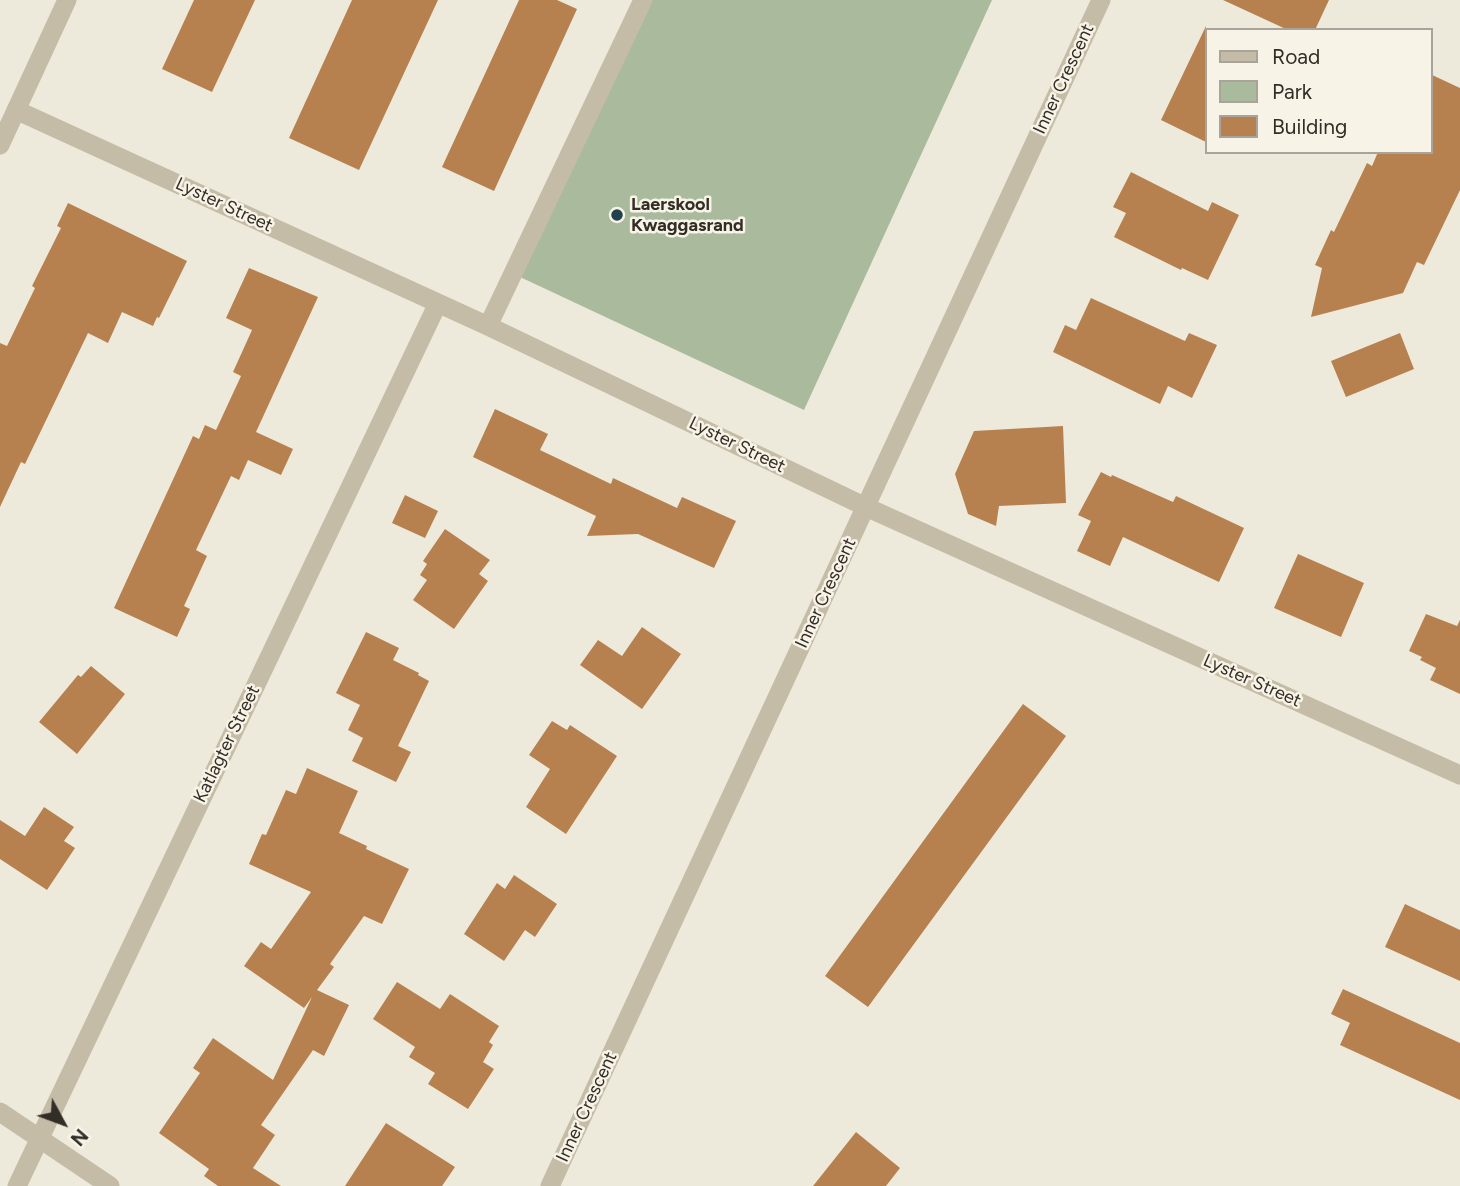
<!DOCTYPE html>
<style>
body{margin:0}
#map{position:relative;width:1460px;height:1186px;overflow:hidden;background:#eeeadb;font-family:Figtree,sans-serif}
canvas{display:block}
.legend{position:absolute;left:1205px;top:28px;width:228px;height:126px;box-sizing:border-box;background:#f7f3e6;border:2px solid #a8a49a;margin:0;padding:9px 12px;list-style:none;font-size:21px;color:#322d27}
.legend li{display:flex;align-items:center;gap:14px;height:35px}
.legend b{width:35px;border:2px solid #a8a49a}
.north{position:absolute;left:28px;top:1088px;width:70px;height:70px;-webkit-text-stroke:5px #f7f3e6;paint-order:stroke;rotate:131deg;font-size:19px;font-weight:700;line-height:28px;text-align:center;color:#322d27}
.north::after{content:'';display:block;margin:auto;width:24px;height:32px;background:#322d27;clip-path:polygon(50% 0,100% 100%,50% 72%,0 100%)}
</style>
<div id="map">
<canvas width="1460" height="1186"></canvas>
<ul class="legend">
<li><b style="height:9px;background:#c5bca8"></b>Road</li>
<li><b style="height:19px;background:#aabb9d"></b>Park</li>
<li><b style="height:19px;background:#b7814f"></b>Building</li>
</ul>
<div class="north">N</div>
</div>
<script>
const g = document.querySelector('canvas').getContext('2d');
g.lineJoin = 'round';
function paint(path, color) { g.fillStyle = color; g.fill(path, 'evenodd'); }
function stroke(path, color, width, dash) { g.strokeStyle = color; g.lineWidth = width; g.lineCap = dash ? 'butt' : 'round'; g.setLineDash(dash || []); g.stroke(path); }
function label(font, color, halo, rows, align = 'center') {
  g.font = font + ' Figtree,sans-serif'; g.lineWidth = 5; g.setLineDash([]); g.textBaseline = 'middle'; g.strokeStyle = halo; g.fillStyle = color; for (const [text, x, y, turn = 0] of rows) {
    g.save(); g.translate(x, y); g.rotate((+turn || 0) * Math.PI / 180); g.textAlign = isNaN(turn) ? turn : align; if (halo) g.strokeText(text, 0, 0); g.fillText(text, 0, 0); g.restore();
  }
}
paint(new Path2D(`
 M 648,0 L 992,0 L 804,410 L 520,277 Z`), '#aabb9d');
paint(new Path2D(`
 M 194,0 L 255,0 L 212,92 L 162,69 Z
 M 352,0 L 438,0 L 359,170 L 289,138 Z
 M 519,0 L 557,0 L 577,9 L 494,191 L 442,167 Z
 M 1223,0 L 1329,0 L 1315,30 L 1288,30 Z
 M 1206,26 L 1206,142 L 1161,120 Z
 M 1430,74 L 1460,88 L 1460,190 L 1424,265 L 1417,262 L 1403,293 L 1311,317 L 1322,268 L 1315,265 L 1331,230 L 1334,232 L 1367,163 L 1372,166 L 1378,152 L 1430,152 Z
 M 1131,172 L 1208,211 L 1212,202 L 1239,215 L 1208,280 L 1182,268 L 1181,270 L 1114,237 L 1126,213 L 1113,207 Z
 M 68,203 L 187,261 L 159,318 L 157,317 L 153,326 L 122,312 L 108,343 L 88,333 L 25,464 L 21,462 L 0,507 L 0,343 L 7,346 L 35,288 L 32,286 L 61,228 L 57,226 Z
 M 249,268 L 318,297 L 256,432 L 293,449 L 281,475 L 248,460 L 239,480 L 231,476 L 196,550 L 207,556 L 184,606 L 190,609 L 177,637 L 114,608 L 193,436 L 199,439 L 205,425 L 216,430 L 241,376 L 233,372 L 252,330 L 226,318 Z
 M 1091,298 L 1185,341 L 1189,333 L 1217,345 L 1192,398 L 1168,386 L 1160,404 L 1053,352 L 1065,325 L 1076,330 Z
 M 1400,333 L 1414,369 L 1346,397 L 1331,361 Z
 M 495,409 L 548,434 L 540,450 L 611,484 L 613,478 L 677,508 L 682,497 L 736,521 L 714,568 L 638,534 L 587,536 L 596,516 L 473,457 Z
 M 1063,426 L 1066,503 L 999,506 L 996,526 L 968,514 L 955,474 L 974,431 Z
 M 1101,472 L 1111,477 L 1112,475 L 1173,502 L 1176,496 L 1244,528 L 1219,582 L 1123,537 L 1110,566 L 1077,551 L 1091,521 L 1078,515 Z
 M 405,495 L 438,511 L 425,538 L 392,523 Z
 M 445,529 L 490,560 L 479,574 L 488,581 L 454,629 L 413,600 L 427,580 L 420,575 L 427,564 L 423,561 Z
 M 1298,554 L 1364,583 L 1341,637 L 1274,608 Z
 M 1426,614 L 1457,626 L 1460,620 L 1460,694 L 1430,680 L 1436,668 L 1420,660 L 1422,657 L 1409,651 Z
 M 642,627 L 681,654 L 642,709 L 580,665 L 598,640 L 622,656 Z
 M 366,632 L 399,648 L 393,660 L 419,673 L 418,675 L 429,681 L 398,746 L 411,752 L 396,782 L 352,761 L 363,738 L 348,730 L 360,705 L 336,693 Z
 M 91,666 L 125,694 L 77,754 L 39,722 L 78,675 L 81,677 Z
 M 1023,704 L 1066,736 L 868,1007 L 825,976 Z
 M 552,721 L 567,730 L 570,725 L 617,756 L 566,834 L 526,807 L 550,769 L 529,755 Z
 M 307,768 L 358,791 L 339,833 L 367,846 L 366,849 L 409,869 L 382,924 L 364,916 L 330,964 L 334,967 L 317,990 L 349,1005 L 324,1056 L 313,1050 L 261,1125 L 275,1135 L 253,1168 L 281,1186 L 218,1186 L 204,1176 L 209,1169 L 159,1133 L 200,1073 L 193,1068 L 213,1038 L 273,1080 L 312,997 L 304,1008 L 244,966 L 261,942 L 271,949 L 311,892 L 249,864 L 262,834 L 266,835 L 286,790 L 296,794 Z
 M 44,807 L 74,827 L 64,841 L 75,848 L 47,890 L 0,859 L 0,820 L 25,836 Z
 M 514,875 L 557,904 L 535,937 L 525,930 L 504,961 L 464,934 L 497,883 L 505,889 Z
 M 1405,904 L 1460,930 L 1460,981 L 1385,947 Z
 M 397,982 L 440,1009 L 450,994 L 499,1026 L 489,1042 L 493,1045 L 483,1062 L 494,1069 L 468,1109 L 428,1084 L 435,1073 L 409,1057 L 415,1047 L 373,1019 Z
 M 1343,989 L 1460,1043 L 1460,1100 L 1340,1045 L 1350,1023 L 1331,1014 Z
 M 386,1123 L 455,1167 L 442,1186 L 345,1186 Z
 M 856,1132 L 900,1168 L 886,1186 L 813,1186 Z`), '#b7814f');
stroke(new Path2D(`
 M 16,110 L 488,326 L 866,507 L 1460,775
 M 0,145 L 67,0
 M 488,326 L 643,0
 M 0,1112 L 110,1186
 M 17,1186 L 438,303
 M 550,1186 L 1101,0`), '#c5bca8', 19);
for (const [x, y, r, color] of [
 [617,215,7,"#22414f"]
]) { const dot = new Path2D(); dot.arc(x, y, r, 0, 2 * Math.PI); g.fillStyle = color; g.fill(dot); stroke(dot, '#f7f3e6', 2.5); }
label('18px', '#322d27', '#f7f3e6', [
 ["Inner Crescent",1064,79,-65],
 ["Lyster Street",224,205,25],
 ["Lyster Street",737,445,26],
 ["Inner Crescent",826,593,-65],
 ["Lyster Street",1252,681,24],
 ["Katlagter Street",227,744,-64],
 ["Inner Crescent",587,1107,-65]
]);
label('bold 18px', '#322d27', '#f7f3e6', [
 ["Laerskool",631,205],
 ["Kwaggasrand",631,226]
], 'left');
</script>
